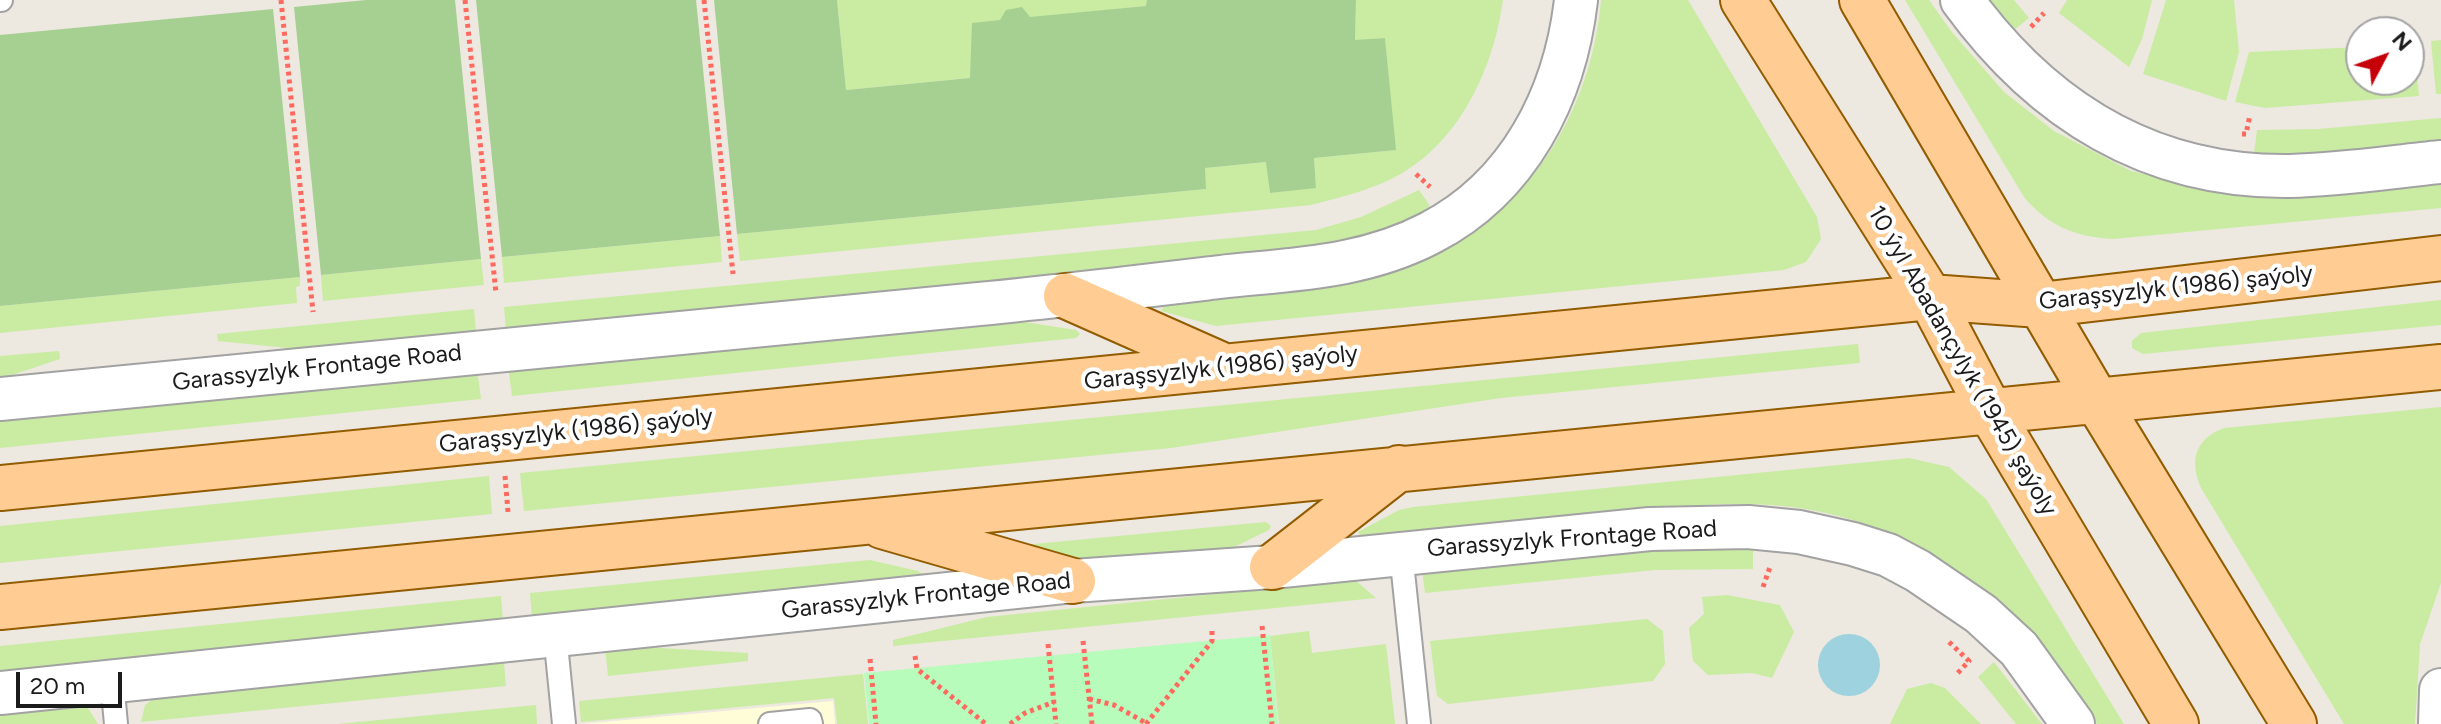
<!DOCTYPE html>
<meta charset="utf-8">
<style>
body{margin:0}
#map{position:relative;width:2441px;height:724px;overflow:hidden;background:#ede8e0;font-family:Figtree,sans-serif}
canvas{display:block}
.north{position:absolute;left:2345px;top:16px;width:80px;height:80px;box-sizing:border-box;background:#fff;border:2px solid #a4a4a4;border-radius:50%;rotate:49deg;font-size:22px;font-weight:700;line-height:32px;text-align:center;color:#1b1b1b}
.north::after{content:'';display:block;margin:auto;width:28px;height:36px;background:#c60008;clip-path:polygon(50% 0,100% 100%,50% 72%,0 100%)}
.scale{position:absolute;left:16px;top:672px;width:106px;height:36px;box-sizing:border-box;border:4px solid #1b1b1b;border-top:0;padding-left:10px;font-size:24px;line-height:28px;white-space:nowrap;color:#1b1b1b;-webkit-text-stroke:6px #fff;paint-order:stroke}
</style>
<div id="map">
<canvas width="2441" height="724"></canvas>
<div class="north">N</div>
<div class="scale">20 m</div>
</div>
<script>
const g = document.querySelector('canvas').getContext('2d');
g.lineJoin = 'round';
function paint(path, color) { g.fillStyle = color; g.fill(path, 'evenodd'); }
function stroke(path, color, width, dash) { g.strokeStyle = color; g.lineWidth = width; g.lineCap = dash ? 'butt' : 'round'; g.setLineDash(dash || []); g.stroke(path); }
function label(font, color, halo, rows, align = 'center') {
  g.font = font + ' Figtree,sans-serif'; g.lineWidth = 8; g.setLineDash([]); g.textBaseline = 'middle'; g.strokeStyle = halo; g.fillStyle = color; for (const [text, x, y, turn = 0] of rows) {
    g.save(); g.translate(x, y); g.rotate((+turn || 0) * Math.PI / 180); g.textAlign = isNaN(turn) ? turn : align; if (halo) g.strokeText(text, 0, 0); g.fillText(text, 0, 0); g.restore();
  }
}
paint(new Path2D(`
 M 833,701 L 835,724 L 581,724 Z`), '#fffdd7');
paint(new Path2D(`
 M 837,0 L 1147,0 L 1147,6 L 1030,18 L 1022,7 L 970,78 L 846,90 Z
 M 1356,0 L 1503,0 C 1494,65 1463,136 1404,172 C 1376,189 1342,197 1311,205 L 740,261 L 737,234 L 1206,189 L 1204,168 L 1267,162 L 1270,193 L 1316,187 L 1314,158 L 1395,150 L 1385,38 L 1355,41 Z
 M 1601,0 L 1688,0 L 1817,217 L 1821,239 L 1806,262 L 1784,270 L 1216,326 L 1161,311 L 1165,305 C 1235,297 1321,294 1388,274 C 1512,237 1590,126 1601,0 Z
 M 1905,0 L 1929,0 L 1951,31 L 2004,92 L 2054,131 L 2131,171 L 2191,184 L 2441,179 L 2441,208 L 2113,239 C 2076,237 2048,226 2024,197 Z
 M 1988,0 L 2014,0 L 2029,18 L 2013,31 Z
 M 2067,0 L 2152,0 L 2142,39 L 2129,67 L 2059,13 Z
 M 2166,0 L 2234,0 L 2239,52 L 2226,101 L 2143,74 Z
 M 2441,40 L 2441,94 L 2436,94 L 2431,41 Z
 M 2409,42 L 2414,42 L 2419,96 L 2265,108 L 2235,102 L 2249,52 L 2361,47 L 2361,80 L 2409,80 Z
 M 2441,118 L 2441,140 L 2305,154 L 2254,153 L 2257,130 L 2318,129 Z
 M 1419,190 L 1430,206 C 1399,232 1356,239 1318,249 L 506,330 L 504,307 L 1316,230 L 1361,217 Z
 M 720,236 L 722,262 L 504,283 L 502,257 Z
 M 481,259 L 484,285 L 323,301 L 321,275 Z
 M 300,277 L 300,286 L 296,287 L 297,303 L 0,333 L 0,306 Z
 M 2441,300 L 2441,325 L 2143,354 L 2132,348 L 2132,341 L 2141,333 Z
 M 474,309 L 476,332 L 297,349 L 218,341 L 217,334 Z
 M 1012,320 L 1076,330 L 1080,334 L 1076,338 L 512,396 L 508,366 Z
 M 1858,344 L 1860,363 L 1501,398 L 1171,448 L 524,511 L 520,473 Z
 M 59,351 L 60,359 L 0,379 L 0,356 Z
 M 477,369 L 481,399 L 0,448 L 0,418 Z
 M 2441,407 L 2441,583 L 2420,644 L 2415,724 L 2344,724 L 2201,488 C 2189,460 2195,439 2224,428 Z
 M 1909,458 L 1949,467 L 1986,499 L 2124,724 L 2097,724 C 2017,596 1905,507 1749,504 C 1698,503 1647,510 1597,515 C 1519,523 1440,531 1361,538 L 1358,532 L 1399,510 L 1413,507 Z
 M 489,476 L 492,514 L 0,563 L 0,526 Z
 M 1266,522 L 1271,526 L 1269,530 L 1230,549 L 1077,567 L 1023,545 Z
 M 1652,546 L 1753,546 L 1753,569 L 1655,570 L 1425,593 L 1422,570 Z
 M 870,560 L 918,571 L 929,578 L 532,619 L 530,593 Z
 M 1355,580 L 1376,598 L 893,646 L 893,640 L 987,617 Z
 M 1727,595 L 1780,605 L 1794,632 L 1772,678 L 1752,673 L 1708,675 L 1693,661 L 1689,628 L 1704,614 L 1702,597 Z
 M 501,596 L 503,622 L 0,673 L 0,646 Z
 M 1647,619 L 1663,631 L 1665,664 L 1653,681 L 1448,704 L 1437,696 L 1430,641 Z
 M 1309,631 L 1312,653 L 1386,644 L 1395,724 L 1279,724 L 1270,636 Z
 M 643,647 L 748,653 L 748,661 L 608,676 L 605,648 Z
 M 1994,662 L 2042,724 L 2016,724 L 1978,677 Z
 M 504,663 L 506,686 L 141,722 L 145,705 L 154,698 Z
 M 863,674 L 868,724 L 837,724 L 834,698 L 581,722 L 579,701 Z
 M 1931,683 L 1945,688 L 1981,724 L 1890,724 L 1907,689 Z
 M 86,705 L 98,724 L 0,724 L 0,714 Z
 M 536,705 L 537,724 L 337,724 Z`), '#c9eca2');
paint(new Path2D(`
 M 366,0 L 455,0 L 481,259 L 321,275 L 294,7 Z
 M 476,0 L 696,0 L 720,236 L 502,257 Z
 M 714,0 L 837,0 L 846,90 L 970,78 L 972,23 L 1000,20 L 1006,10 L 1022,7 L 1030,17 L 1146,6 L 1147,0 L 1356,0 L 1355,40 L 1385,38 L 1396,150 L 1314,158 L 1316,188 L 1270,193 L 1266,162 L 1205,168 L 1206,189 L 737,234 Z
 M 273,9 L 300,277 L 0,306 L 0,35 Z`), '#a6cf92');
paint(new Path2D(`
 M 1270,635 L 1278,724 L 869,724 L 864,673 Z`), '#b8fcbb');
paint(new Path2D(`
 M1818 665a31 31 0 1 1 62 0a31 31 0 1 1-62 0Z`), '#9dd2de');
const lane = new Path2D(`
 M 0,0 L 1,0
 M 1401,553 L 1419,724
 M 555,634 L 564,724
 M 112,681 L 116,724
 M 770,724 L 810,720 L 811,724`);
const street = new Path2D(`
 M 1962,0 C 2042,110 2150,178 2290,176 C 2340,175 2391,167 2441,162
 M 0,399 C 323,368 646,337 969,305 C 1053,297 1136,287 1220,277 C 1293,269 1363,268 1430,233 C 1519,187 1565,96 1576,0
 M 0,693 L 1073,581 L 1272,567 L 1650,529 L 1748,527 L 1799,532 L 1853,544 L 1888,555 L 1918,571 L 1981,614 L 2019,649 L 2073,724
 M 2440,724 L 2441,690`);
const primary = new Path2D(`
 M 1743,0 L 1930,297 L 1991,413 L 2176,724
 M 1862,0 L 2097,401 L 2294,724
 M 1066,296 L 1224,366
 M 0,488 L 1930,297 L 2040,305 L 2441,258
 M 882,526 L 1073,581
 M 1272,567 L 1399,468
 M 0,607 L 2441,367`);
stroke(lane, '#a2a2a2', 26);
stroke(street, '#a2a2a2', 46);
stroke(primary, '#925c00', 48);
stroke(new Path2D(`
 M 281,0 L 313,312
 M 465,0 L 496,293
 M 704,0 L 733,274
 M 2031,27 L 2044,13
 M 2242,134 L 2246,134 L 2250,115
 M 1416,174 L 1430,187
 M 505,476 L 508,512
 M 1763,587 L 1770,567
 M 1262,626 L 1272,724
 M 1083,641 L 1092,724
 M 1949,642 L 1969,661 L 1956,675
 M 1048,644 L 1056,724
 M 915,656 L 917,669 L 986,724
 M 870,659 L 876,724
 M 1089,699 L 1114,705 L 1146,723
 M 1010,724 L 1025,713 L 1054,702
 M 1146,724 L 1212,641 L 1212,630`), '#ff695f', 5, [4, 4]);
stroke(lane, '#fff', 22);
stroke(street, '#fff', 42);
stroke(primary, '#ffcc93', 44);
label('24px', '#1b1b1b', '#fff', [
 ["Garaşsyzlyk (1986) şaýoly",2176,288,-6],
 ["10 ýyl Abadançylyk (1945) şaýoly",1962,361,60],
 ["Garassyzlyk Frontage Road",317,368,-6],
 ["Garaşsyzlyk (1986) şaýoly",1221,368,-6],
 ["Garaşsyzlyk (1986) şaýoly",576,431,-6],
 ["Garassyzlyk Frontage Road",1572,539,-4],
 ["Garassyzlyk Frontage Road",926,596,-6]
]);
</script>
